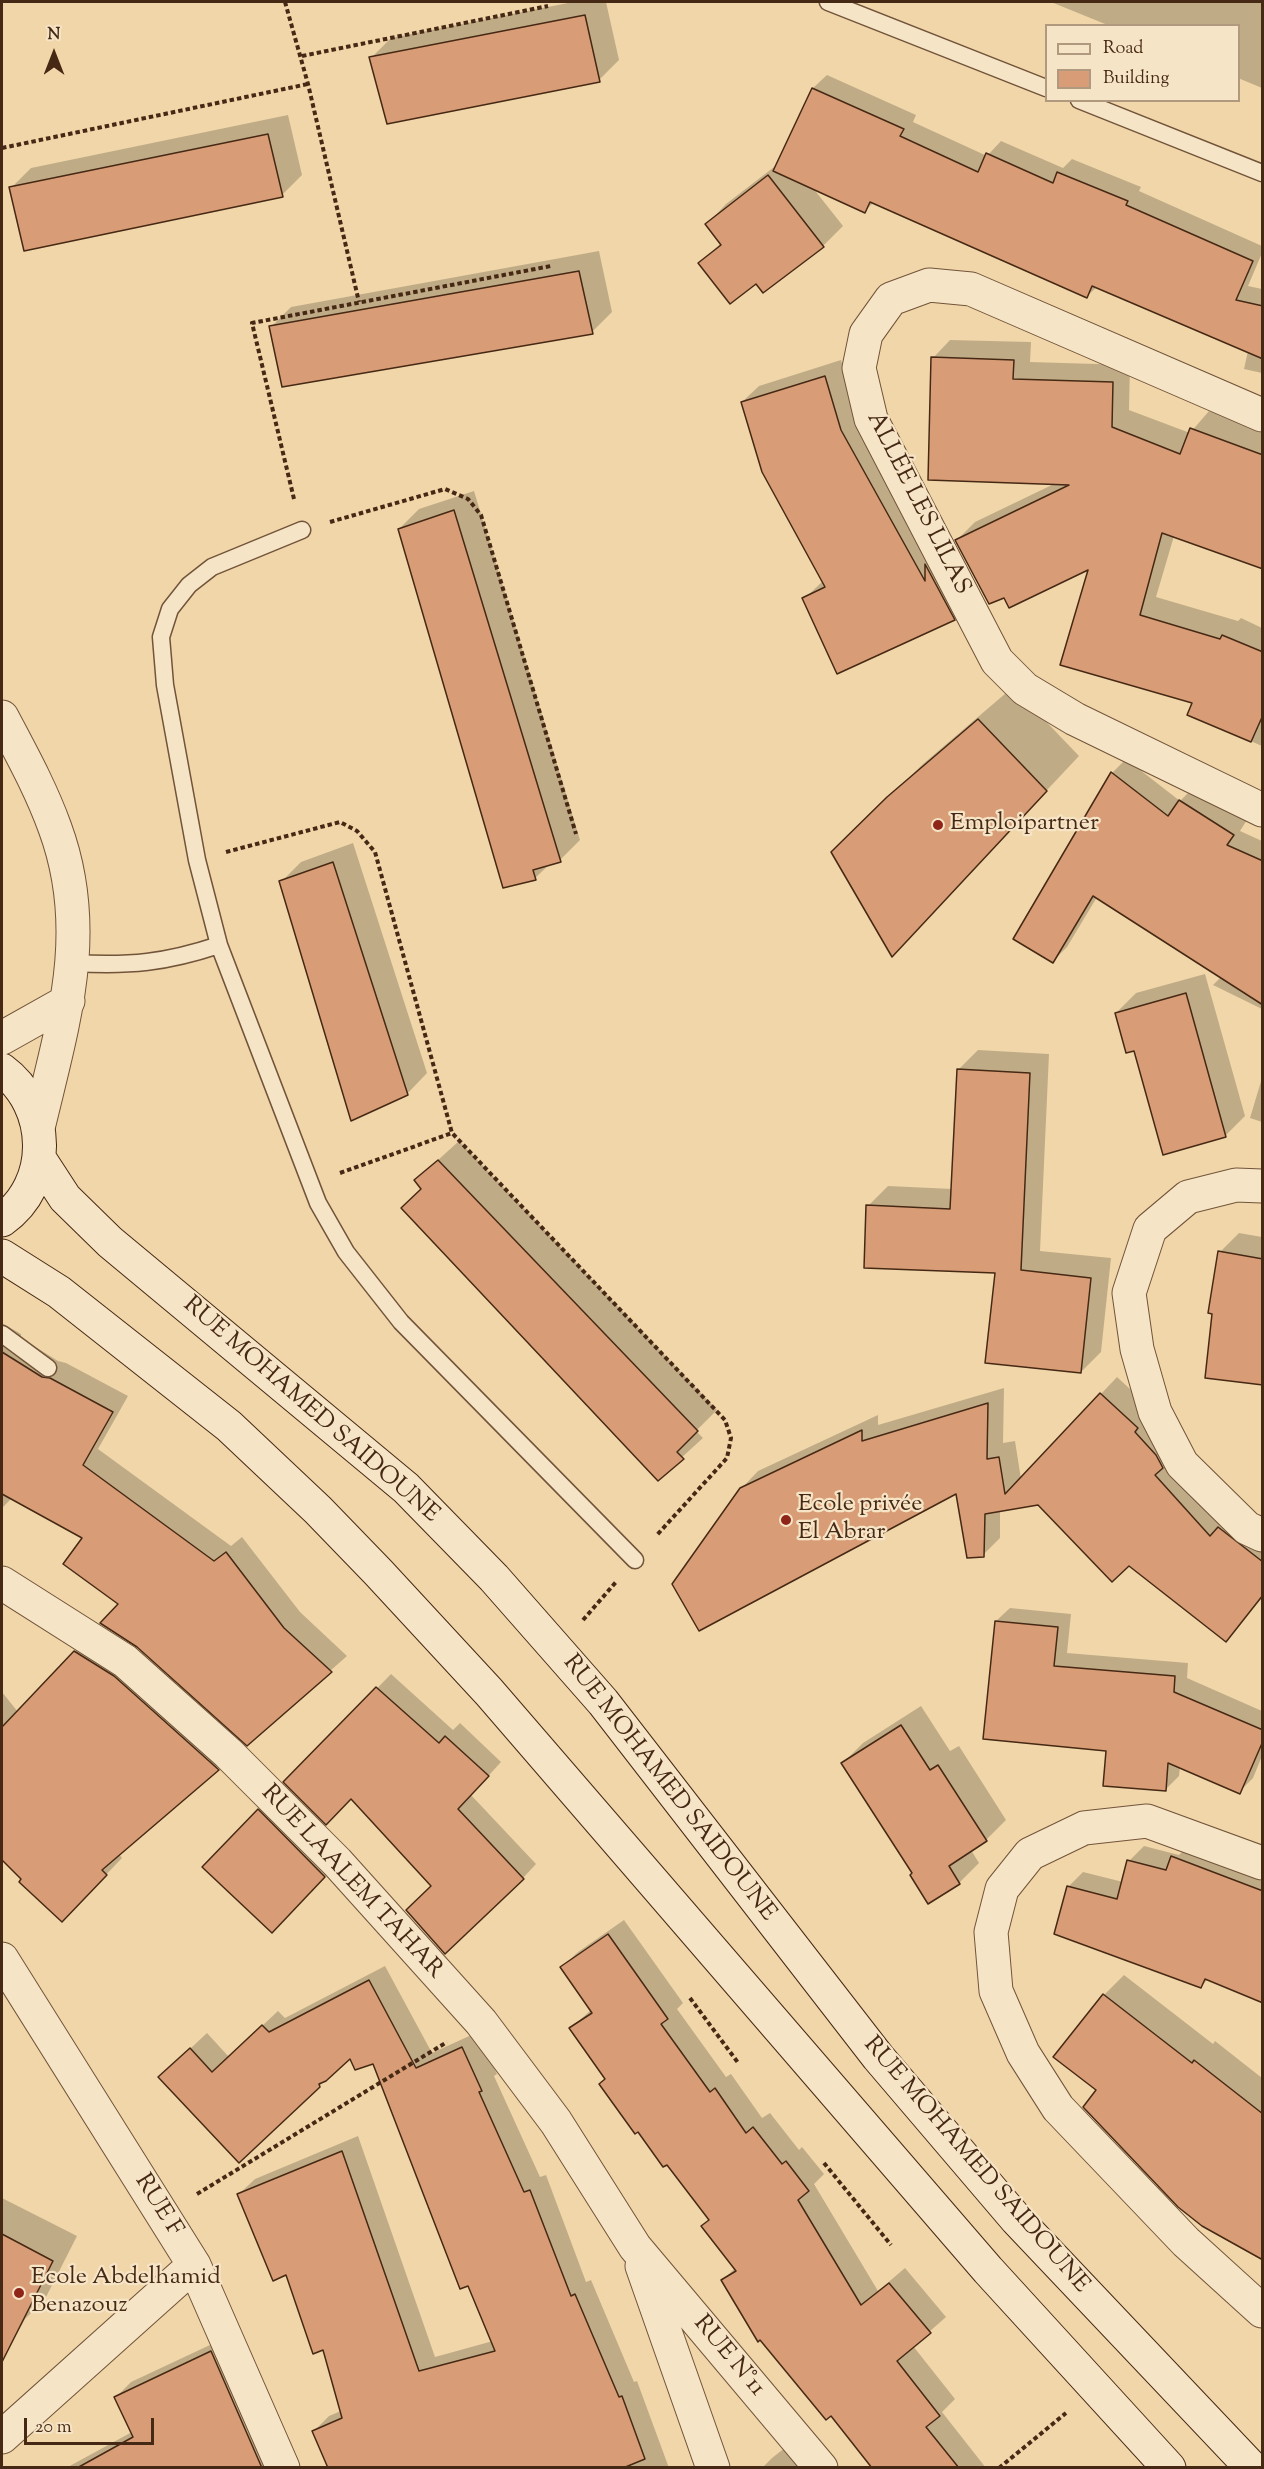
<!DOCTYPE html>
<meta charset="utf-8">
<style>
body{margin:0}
#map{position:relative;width:1264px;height:2469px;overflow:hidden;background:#f1d6a9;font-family:"Sorts Mill Goudy",serif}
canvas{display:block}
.frame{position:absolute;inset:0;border:3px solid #462914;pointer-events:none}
.legend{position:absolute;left:1045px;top:24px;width:195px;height:78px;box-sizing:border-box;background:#f6e4c7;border:2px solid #b0997f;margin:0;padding:8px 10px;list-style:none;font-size:18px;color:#462914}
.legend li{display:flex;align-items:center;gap:12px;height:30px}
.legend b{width:30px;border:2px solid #b0997f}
.north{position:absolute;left:24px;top:24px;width:60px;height:60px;-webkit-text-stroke:4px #f6e4c7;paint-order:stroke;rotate:0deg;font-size:16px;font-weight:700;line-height:24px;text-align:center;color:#462914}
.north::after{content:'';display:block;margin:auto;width:21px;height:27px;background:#462914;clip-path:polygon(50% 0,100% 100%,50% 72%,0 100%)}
.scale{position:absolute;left:24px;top:2418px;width:130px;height:27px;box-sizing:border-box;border:3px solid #462914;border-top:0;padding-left:8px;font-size:18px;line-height:21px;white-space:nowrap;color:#462914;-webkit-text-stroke:4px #f6e4c7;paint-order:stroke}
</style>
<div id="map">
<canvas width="1264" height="2469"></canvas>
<div class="frame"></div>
<ul class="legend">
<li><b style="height:8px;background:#f6e4c7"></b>Road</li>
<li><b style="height:16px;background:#d89d76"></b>Building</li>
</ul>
<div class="north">N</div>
<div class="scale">20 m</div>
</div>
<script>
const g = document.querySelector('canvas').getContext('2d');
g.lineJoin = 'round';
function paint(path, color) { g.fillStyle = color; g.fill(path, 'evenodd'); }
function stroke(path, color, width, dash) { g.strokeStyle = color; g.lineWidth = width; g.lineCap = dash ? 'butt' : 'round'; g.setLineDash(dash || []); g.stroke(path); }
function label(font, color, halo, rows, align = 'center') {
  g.font = font + ' "Sorts Mill Goudy",serif'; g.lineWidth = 4.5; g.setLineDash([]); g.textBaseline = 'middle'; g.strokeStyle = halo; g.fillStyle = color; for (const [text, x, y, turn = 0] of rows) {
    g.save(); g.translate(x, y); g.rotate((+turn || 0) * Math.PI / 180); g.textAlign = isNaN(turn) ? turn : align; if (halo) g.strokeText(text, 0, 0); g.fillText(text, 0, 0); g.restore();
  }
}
paint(new Path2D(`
 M 573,2 L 606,2 L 619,60 L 599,80 L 371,58 L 391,38 Z
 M 1051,2 L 1262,2 L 1262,88 L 1238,78 L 1238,26 L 1110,26 Z
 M 827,75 L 916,115 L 913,122 L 987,156 L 1001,141 L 1063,168 L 1072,159 L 1141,187 L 1139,191 L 1262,246 L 1262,253 L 1248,286 L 1262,289 L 1262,373 L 1244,369 L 1248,351 L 1097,287 L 1087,296 L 874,202 L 864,212 L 813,188 L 843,226 L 823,246 L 756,282 L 700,264 L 721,243 L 707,224 L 726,204 L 778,164 L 813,88 Z
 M 288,115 L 302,175 L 282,195 L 11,188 L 31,168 Z
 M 599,251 L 612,312 L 592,332 L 271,327 L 291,307 Z
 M 950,340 L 1031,342 L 1030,362 L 1130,365 L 1129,410 L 1190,433 L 1209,411 L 1262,431 L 1262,567 L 1174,536 L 1156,597 L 1238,621 L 1241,618 L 1262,628 L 1262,746 L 1189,714 L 1194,702 L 1091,567 L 1004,596 L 957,540 L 975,522 L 1056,483 L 933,358 Z
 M 841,360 L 857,414 L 970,603 L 954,619 L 804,599 L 823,581 L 742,402 L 759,386 Z
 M 474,491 L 580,840 L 560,860 L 551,863 L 535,878 L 399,529 L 419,509 Z
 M 1013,687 L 1079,756 L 892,955 L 867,818 L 923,764 Z
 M 1126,759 L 1180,801 L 1195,786 L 1247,820 L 1240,831 L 1262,841 L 1262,1009 L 1213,985 L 1221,977 L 1097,897 L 1067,947 L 1053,961 L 1112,773 Z
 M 353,843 L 427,1073 L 407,1094 L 281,882 L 301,862 Z
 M 1205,974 L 1245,1116 L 1225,1136 L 1135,1049 L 1116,1013 L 1136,993 Z
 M 978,1050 L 1049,1054 L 1040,1251 L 1111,1258 L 1101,1352 L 1081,1372 L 997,1272 L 868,1206 L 888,1186 L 953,1189 L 958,1070 Z
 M 1262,1078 L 1262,1122 L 1250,1118 Z
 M 459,1141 L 717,1410 L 696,1431 L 703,1438 L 658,1479 L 416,1180 Z
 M 1239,1233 L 1262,1237 L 1262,1383 L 1220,1252 Z
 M 2,1323 L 21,1334 L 21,1338 L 58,1361 L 66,1363 L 128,1396 L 98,1449 L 231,1546 L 242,1537 L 300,1612 L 347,1656 L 247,1744 L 120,1604 L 84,1537 L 12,1498 L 2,1508 Z
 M 1117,1377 L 1154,1411 L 1262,1533 L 1262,1598 L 1226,1640 L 1129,1564 L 1039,1503 L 1000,1510 L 1000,1538 L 983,1555 L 957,1492 L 741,1489 L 758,1471 L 878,1415 L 878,1425 L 1004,1388 L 1003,1443 L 1015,1441 L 1021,1479 Z
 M 1010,1608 L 1071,1614 L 1067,1653 L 1188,1663 L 1187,1678 L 1262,1711 L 1262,1756 L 1253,1778 L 1239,1792 L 1180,1767 L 1179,1776 L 1166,1789 L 1108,1750 L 996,1621 Z
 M 91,1635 L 234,1753 L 119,1854 L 122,1858 L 78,1904 L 24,1879 L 2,1858 L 2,1692 L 18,1712 Z
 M 391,1674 L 453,1730 L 460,1723 L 501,1762 L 471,1795 L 536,1864 L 523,1878 L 432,1886 L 351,1797 L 286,1782 Z
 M 921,1706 L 950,1751 L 959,1746 L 1006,1820 L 986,1840 L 971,1850 L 979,1863 L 959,1883 L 913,1873 L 843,1763 L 863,1743 Z
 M 272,1797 L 338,1863 L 272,1930 L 259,1810 Z
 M 1144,1846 L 1179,1855 L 1184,1850 L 1262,1881 L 1262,2002 L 1208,1979 L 1201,1987 L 1068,1887 L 1083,1872 L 1123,1882 L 1129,1861 Z
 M 624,1920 L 683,2003 L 677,2009 L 726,2077 L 731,2074 L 762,2118 L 770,2113 L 799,2150 L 802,2147 L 824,2174 L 814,2184 L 878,2291 L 905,2268 L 946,2317 L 913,2346 L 955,2399 L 942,2412 L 986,2468 L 874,2468 L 723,2280 L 735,2268 L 710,2219 L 571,2028 L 591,2010 L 562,1967 L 578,1952 Z
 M 385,1966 L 432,2053 L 478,2032 L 497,2074 L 494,2076 L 540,2177 L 546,2175 L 586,2282 L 591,2280 L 634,2382 L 637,2381 L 669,2468 L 541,2468 L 314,2431 L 329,2416 L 341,2411 L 324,2348 L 286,2273 L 239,2194 L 255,2179 L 358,2136 L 435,2357 L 493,2341 L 374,2062 L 350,2057 L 239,2161 L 176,2062 L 207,2033 L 229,2057 L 278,2011 L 285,2018 Z
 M 1124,1975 L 1213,2044 L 1215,2041 L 1262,2078 L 1262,2258 L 1098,2090 L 1104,1995 Z
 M 2,2198 L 77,2236 L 45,2299 L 25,2319 L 2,2361 Z
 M 227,2337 L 270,2468 L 66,2468 L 132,2432 L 116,2397 L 131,2382 Z
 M 795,2440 L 816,2468 L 762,2468 L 772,2458 Z`), '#0003');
const building = new Path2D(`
 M 585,15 L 600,82 L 387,124 L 369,57 Z
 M 812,88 L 904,129 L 900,136 L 978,172 L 986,153 L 1053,183 L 1057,172 L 1128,201 L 1126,205 L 1253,261 L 1236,300 L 1263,306 L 1263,359 L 1092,286 L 1087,298 L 870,202 L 865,213 L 773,171 Z
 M 268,134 L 283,197 L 24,251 L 9,187 Z
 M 768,175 L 824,247 L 763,293 L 756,284 L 730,304 L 698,263 L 721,245 L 705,224 Z
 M 579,271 L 593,334 L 282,387 L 269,326 Z
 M 931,357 L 1014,360 L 1013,379 L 1113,382 L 1112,427 L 1180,454 L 1190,428 L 1263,455 L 1263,569 L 1162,533 L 1140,615 L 1220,639 L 1222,635 L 1263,652 L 1263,715 L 1251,742 L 1187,715 L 1192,703 L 1060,665 L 1088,570 L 1009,608 L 1004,598 L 989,604 L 955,540 L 1069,485 L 928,480 Z
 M 825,376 L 841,430 L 925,581 L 925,564 L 955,620 L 837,674 L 802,598 L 825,587 L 762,472 L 741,402 Z
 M 454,510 L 561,862 L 533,870 L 536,880 L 503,888 L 398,529 Z
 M 978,719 L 1047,791 L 892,957 L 831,852 L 887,797 Z
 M 1111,772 L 1168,816 L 1179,800 L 1234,835 L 1227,845 L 1263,861 L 1263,1005 L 1093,896 L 1053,963 L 1013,939 Z
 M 333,862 L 408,1095 L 351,1121 L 279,881 Z
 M 1186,993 L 1226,1137 L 1163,1155 L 1134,1051 L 1126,1053 L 1115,1013 Z
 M 957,1069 L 1030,1073 L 1021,1270 L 1091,1278 L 1081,1373 L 985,1363 L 995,1273 L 864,1268 L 866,1205 L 950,1209 Z
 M 438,1160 L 698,1431 L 677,1452 L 684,1459 L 658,1481 L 401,1208 L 421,1189 L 414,1180 Z
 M 1218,1251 L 1263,1259 L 1263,1385 L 1205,1378 L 1212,1314 L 1208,1313 Z
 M 2,1352 L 42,1377 L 50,1378 L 113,1412 L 83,1465 L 214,1561 L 226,1552 L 284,1628 L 332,1672 L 247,1746 L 137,1647 L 100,1623 L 118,1604 L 63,1564 L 82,1538 L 2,1494 Z
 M 1100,1393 L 1138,1428 L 1135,1432 L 1156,1455 L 1163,1468 L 1155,1475 L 1210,1536 L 1218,1527 L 1263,1562 L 1263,1595 L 1226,1642 L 1129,1566 L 1112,1582 L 1038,1505 L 985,1514 L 984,1557 L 967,1558 L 956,1494 L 699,1631 L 672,1584 L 740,1488 L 862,1430 L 862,1441 L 988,1403 L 987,1459 L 999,1457 L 1005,1494 Z
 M 995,1621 L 1058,1627 L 1054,1666 L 1175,1676 L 1174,1692 L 1263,1730 L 1263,1741 L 1240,1794 L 1168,1763 L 1166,1791 L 1103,1786 L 1106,1751 L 983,1739 Z
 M 74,1651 L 114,1676 L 219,1770 L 102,1870 L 107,1875 L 62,1922 L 19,1882 L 21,1879 L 2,1860 L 2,1727 Z
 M 376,1687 L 439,1743 L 445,1736 L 489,1776 L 458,1809 L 524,1879 L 445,1954 L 406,1910 L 431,1886 L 351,1799 L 326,1825 L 283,1782 Z
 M 901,1725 L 930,1770 L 938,1765 L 987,1841 L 949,1866 L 960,1884 L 928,1904 L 910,1875 L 912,1873 L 841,1763 Z
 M 258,1809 L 325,1877 L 272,1933 L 202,1867 Z
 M 1171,1856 L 1263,1891 L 1263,2003 L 1205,1979 L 1201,1988 L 1054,1934 L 1067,1886 L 1117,1899 L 1127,1860 L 1166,1870 Z
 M 608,1934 L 668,2019 L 661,2024 L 710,2092 L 715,2088 L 746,2133 L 753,2127 L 782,2164 L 786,2161 L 809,2191 L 798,2200 L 861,2305 L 889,2283 L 931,2333 L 897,2361 L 940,2416 L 926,2427 L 959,2468 L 872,2468 L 831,2416 L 826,2420 L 760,2340 L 758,2342 L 721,2280 L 736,2271 L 701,2226 L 709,2220 L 667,2165 L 663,2167 L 638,2132 L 635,2134 L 599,2084 L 605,2079 L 569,2028 L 592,2013 L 560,1967 Z
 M 369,1980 L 416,2068 L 462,2047 L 482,2091 L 479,2092 L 524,2192 L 530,2190 L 571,2296 L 575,2294 L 619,2397 L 622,2396 L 645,2459 L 623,2468 L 328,2468 L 312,2431 L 342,2418 L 323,2350 L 313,2354 L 286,2275 L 273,2281 L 237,2194 L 342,2151 L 419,2371 L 495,2351 L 468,2286 L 460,2289 L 373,2064 L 355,2070 L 350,2059 L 326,2081 L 319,2084 L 320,2087 L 239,2163 L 158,2077 L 190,2048 L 212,2072 L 262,2025 L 269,2032 Z
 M 1103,1994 L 1192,2063 L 1194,2060 L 1263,2114 L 1263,2260 L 1202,2226 L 1178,2207 L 1083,2107 L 1096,2090 L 1053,2057 Z
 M 2,2234 L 53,2261 L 2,2362 Z
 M 211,2351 L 262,2468 L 77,2468 L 133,2437 L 114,2397 Z`);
paint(building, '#d89d76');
stroke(building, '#462914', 1.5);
const lane = new Path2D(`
 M 828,2 L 1046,88
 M 1079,100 L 1262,173
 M 302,530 L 212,567 L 189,585 L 170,609 L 161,637 L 165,685 L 197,860 L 219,945 L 318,1203 L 346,1252 L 401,1322 L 635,1560
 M 74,963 C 130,966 165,963 219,945
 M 2,1334 L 48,1368`);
const street = new Path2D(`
 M 1262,415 L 971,289 L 929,285 L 891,299 L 866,334 L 859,368 L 871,419 L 997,661 L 1025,689 L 1075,719 L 1262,810
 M 2,717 C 21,753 41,789 55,828 C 93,931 63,1023 39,1124
 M 2,1038 L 68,1001
 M 1262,1186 L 1236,1185 L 1188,1197 L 1150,1229 L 1129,1293 L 1137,1349 L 1155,1412 L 1182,1464 L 1247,1528 L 1262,1535
 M 2,1583 L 125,1661 L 228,1753 L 337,1862 L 481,2022 L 556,2122 L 635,2247 L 821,2468
 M 1262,1863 L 1147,1821 L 1084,1828 L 1030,1854 L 1002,1889 L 991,1932 L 996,1991 L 1023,2053 L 1058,2108 L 1186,2242 L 1262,2311
 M 2,1959 L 194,2265 L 283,2468
 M 642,2266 L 713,2468
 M 2,2437 L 194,2265`);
const secondary = new Path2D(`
 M 2,1070 C 51,1106 53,1184 2,1220
 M 39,1158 L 65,1198 L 110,1242 L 406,1488 L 494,1578 L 603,1702 L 878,2057 L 1017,2220 L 1252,2468
 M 2,1256 L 59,1292 L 229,1426 L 318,1510 L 378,1572 L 489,1692 L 988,2270 L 1169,2468`);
stroke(lane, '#715439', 19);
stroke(street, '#715439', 35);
stroke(secondary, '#462914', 35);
stroke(new Path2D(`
 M 285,2 L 308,84 L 359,302
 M 302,56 L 548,6
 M 2,148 L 308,84
 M 294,499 L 252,323 L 551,266
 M 330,522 L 445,489 L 468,499 L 481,515 L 576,834
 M 226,852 L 340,822 L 357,831 L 375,852 L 452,1133 L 725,1420 L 731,1438 L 727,1458 L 656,1536
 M 340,1173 L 452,1133
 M 583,1620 L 616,1582
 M 690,1998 L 739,2064
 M 824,2163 L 891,2245
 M 197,2194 L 447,2042
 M 999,2468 L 1066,2413`), '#462914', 4, [4.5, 3]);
stroke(lane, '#f6e4c7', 16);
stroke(street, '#f6e4c7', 33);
stroke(secondary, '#f6e4c7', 33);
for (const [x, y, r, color] of [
 [938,825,6,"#8f2418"],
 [786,1520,6,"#8f2418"],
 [19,2293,6,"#8f2418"]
]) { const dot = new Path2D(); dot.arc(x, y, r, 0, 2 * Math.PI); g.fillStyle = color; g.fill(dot); stroke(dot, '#f6e4c7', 2); }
label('24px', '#462914', '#f6e4c7', [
 ["ALLÉE LES LILAS",917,504,63],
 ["RUE MOHAMED SAIDOUNE",310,1411,41],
 ["RUE MOHAMED SAIDOUNE",668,1789,52],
 ["RUE LAALEM TAHAR",351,1883,47],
 ["RUE MOHAMED SAIDOUNE",975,2166,49],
 ["RUE F",157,2206,58],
 ["RUE N°11",728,2357,50]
]);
label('24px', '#462914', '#f6e4c7', [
 ["Emploipartner",950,825],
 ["Ecole privée",798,1506],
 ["El Abrar",798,1534],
 ["Ecole Abdelhamid",31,2279],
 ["Benazouz",31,2307]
], 'left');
</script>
